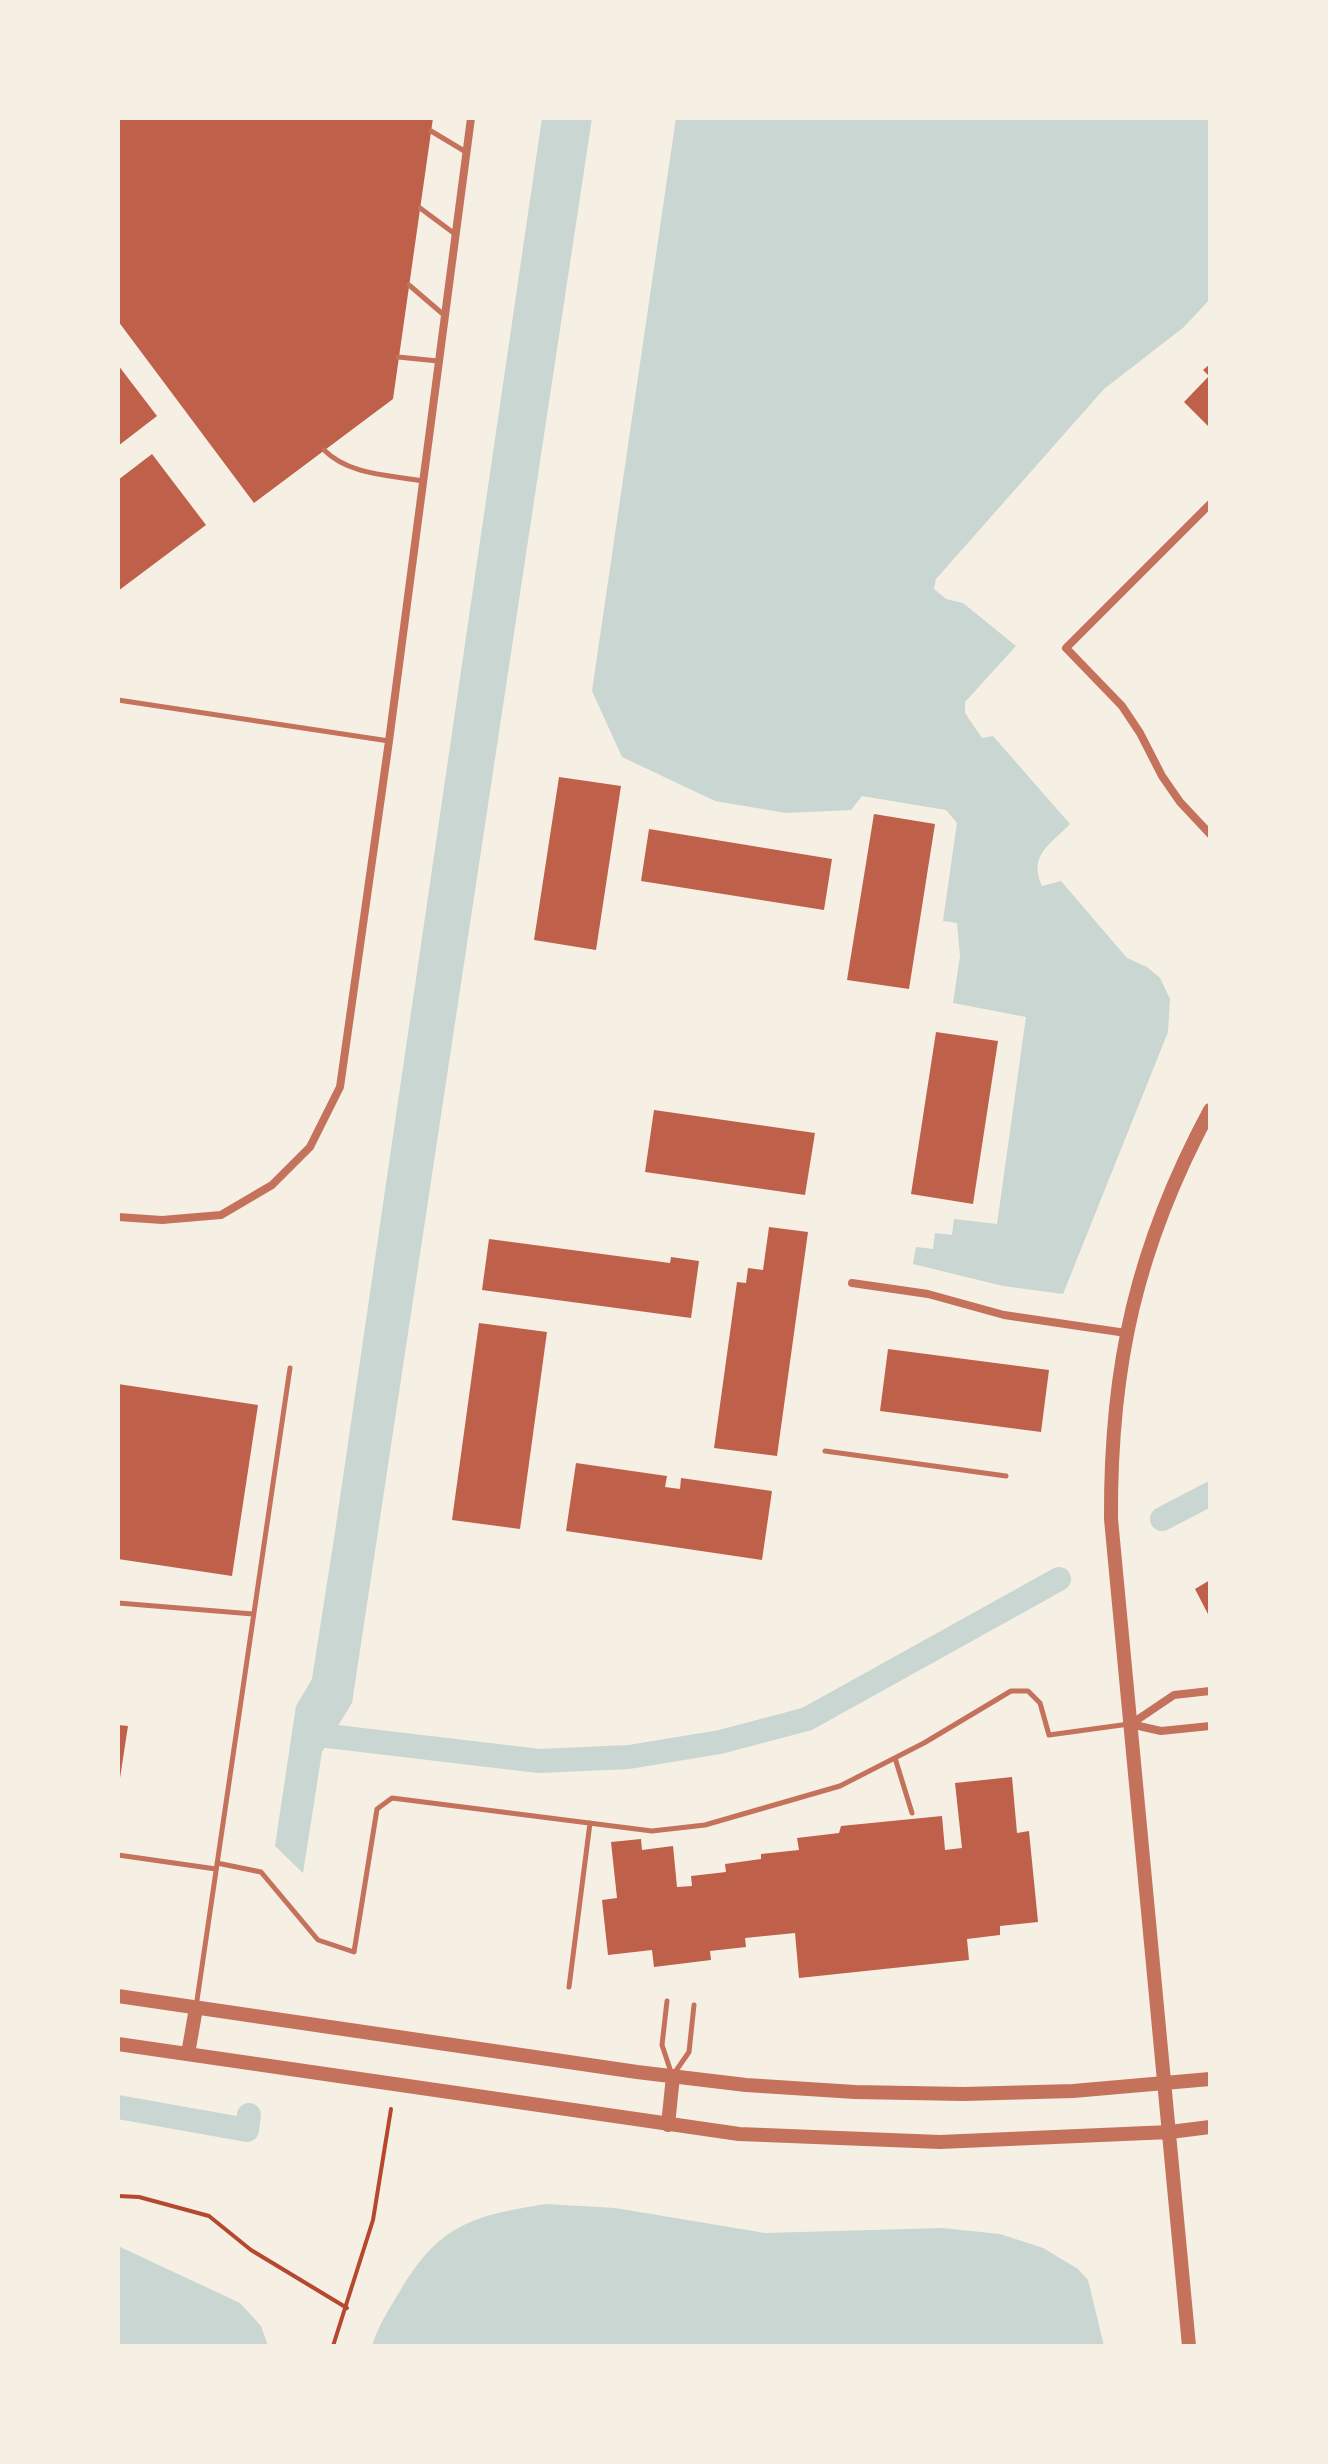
<!DOCTYPE html>
<style>
body{margin:0}
#map{position:relative;width:1328px;height:2464px;overflow:hidden;background:#f6efe4;font-family:"Varela Round",sans-serif}
canvas{display:block}
.frame{position:absolute;inset:0;border:120px solid #f6efe4;pointer-events:none}
</style>
<div id="map">
<canvas width="1328" height="2464"></canvas>
<div class="frame"></div>
</div>
<script>
const g = document.querySelector('canvas').getContext('2d');
g.lineJoin = 'round';
function paint(path, color) { g.fillStyle = color; g.fill(path, 'evenodd'); }
function stroke(path, color, width, dash) { g.strokeStyle = color; g.lineWidth = width; g.lineCap = dash ? 'butt' : 'round'; g.setLineDash(dash || []); g.stroke(path); }
paint(new Path2D(`
 M 542,118 L 592,118 L 352,1703 L 322,1752 L 303,1873 L 275,1846 L 296,1706 L 312,1679 L 335,1532 Z
 M 676,118 L 1210,118 L 1210,299 L 1184,327 L 1104,389 L 936,579 L 934,589 L 946,599 L 963,603 L 1016,646 L 965,702 L 965,713 L 982,738 L 993,736 L 1070,824 C 1050,845 1028,855 1042,886 L 1061,881 L 1127,958 L 1147,967 L 1160,978 L 1170,999 L 1168,1032 L 1063,1294 L 1003,1286 L 913,1264 L 916,1247 L 933,1249 L 935,1233 L 952,1235 L 954,1219 L 997,1224 L 1026,1017 L 953,1003 L 960,956 L 957,923 L 943,921 L 957,823 L 946,810 L 862,796 L 851,810 L 786,813 L 715,801 L 622,757 L 592,691 Z
 M 546,2204 L 615,2208 L 765,2233 L 942,2228 L 1000,2234 L 1043,2248 L 1078,2269 L 1088,2280 L 1104,2346 L 372,2346 C 378,2326 389,2309 400,2291 C 440,2224 472,2216 546,2204 Z
 M 118,2246 L 240,2303 L 261,2326 L 268,2346 L 118,2346 Z`), '#c9d6d2');
stroke(new Path2D(`
 M 1162,1519 L 1210,1494
 M 311,1734 L 539,1761 L 629,1757 L 720,1742 L 807,1719 L 1059,1579
 M 118,2107 L 247,2130 L 249,2115`), '#c9d6d2', 24);
paint(new Path2D(`
 M 118,118 L 433,118 L 393,399 L 254,503 L 118,321 Z
 M 1210,364 L 1210,428 L 1184,402 L 1209,376 L 1203,370 Z
 M 118,365 L 157,416 L 118,446 Z
 M 152,454 L 206,525 L 118,591 L 118,480 Z
 M 559,777 L 621,786 L 596,950 L 534,940 Z
 M 874,814 L 935,824 L 909,989 L 847,980 Z
 M 649,829 L 832,859 L 824,910 L 641,881 Z
 M 936,1032 L 998,1041 L 973,1204 L 911,1194 Z
 M 654,1110 L 815,1133 L 805,1195 L 645,1172 Z
 M 769,1227 L 808,1232 L 777,1456 L 714,1448 L 737,1282 L 746,1283 L 748,1268 L 763,1270 Z
 M 489,1239 L 670,1263 L 671,1257 L 699,1261 L 691,1318 L 482,1290 Z
 M 479,1323 L 547,1332 L 520,1529 L 452,1520 Z
 M 888,1349 L 1049,1370 L 1041,1432 L 880,1411 Z
 M 118,1384 L 258,1405 L 232,1576 L 118,1559 Z
 M 576,1463 L 667,1476 L 665,1487 L 680,1489 L 681,1478 L 772,1491 L 762,1560 L 566,1531 Z
 M 1210,1580 L 1210,1618 L 1195,1589 Z
 M 118,1725 L 128,1726 L 120,1778 L 118,1778 Z
 M 1012,1777 L 1017,1833 L 1029,1831 L 1038,1922 L 1000,1926 L 1000,1935 L 967,1939 L 969,1960 L 799,1978 L 795,1933 L 745,1938 L 746,1947 L 710,1951 L 711,1960 L 654,1967 L 652,1950 L 608,1955 L 602,1900 L 617,1898 L 611,1842 L 641,1839 L 642,1850 L 673,1846 L 677,1887 L 692,1886 L 691,1876 L 726,1872 L 725,1864 L 761,1859 L 761,1854 L 799,1850 L 797,1838 L 839,1833 L 841,1826 L 942,1816 L 945,1850 L 962,1848 L 955,1783 Z`), '#bf614a');
stroke(new Path2D(`
 M 118,2196 L 139,2197 L 209,2216 L 251,2250 L 347,2308
 M 333,2346 L 373,2220 L 391,2109`), '#b5482f', 4);
stroke(new Path2D(`
 M 431,131 L 466,152
 M 420,208 L 455,234
 M 409,285 L 444,315
 M 398,357 L 438,361
 M 324,450 C 349,475 389,475 422,481
 M 118,700 L 389,741
 M 825,1451 L 1006,1476
 M 118,1603 L 253,1614
 M 895,1758 L 912,1813
 M 118,1855 L 216,1869
 M 217,1863 L 261,1872 L 318,1940 L 354,1952 L 377,1809 L 392,1798 L 652,1831 L 705,1825 L 840,1786 L 924,1743 L 1011,1691 L 1028,1691 L 1040,1703 L 1049,1735 L 1129,1724
 M 569,1987 L 590,1823
 M 667,2001 L 662,2045 L 672,2075
 M 196,2007 L 290,1368
 M 673,2075 L 689,2052 L 694,2005`), '#c5725c', 5);
stroke(new Path2D(`
 M 1210,504 L 1066,648 L 1122,706 L 1140,733 L 1162,776 L 1180,802 L 1210,834
 M 118,1217 L 162,1220 L 221,1215 L 272,1185 L 310,1147 L 340,1087 L 389,741 L 471,118
 M 852,1283 L 928,1294 L 1004,1315 L 1126,1333
 M 1130,1724 L 1161,1731 L 1210,1726
 M 1131,1724 L 1174,1695 L 1210,1691`), '#c5725c', 8);
stroke(new Path2D(`
 M 118,1996 L 637,2072 L 746,2085 L 855,2092 L 964,2094 L 1073,2091 L 1210,2079
 M 118,2044 L 739,2134 L 940,2142 L 1170,2132 L 1210,2127
 M 188,2054 L 196,2008
 M 668,2125 L 673,2076
 M 1189,2346 L 1111,1519 C 1110,1365 1137,1246 1210,1110`), '#c5725c', 14);
</script>
